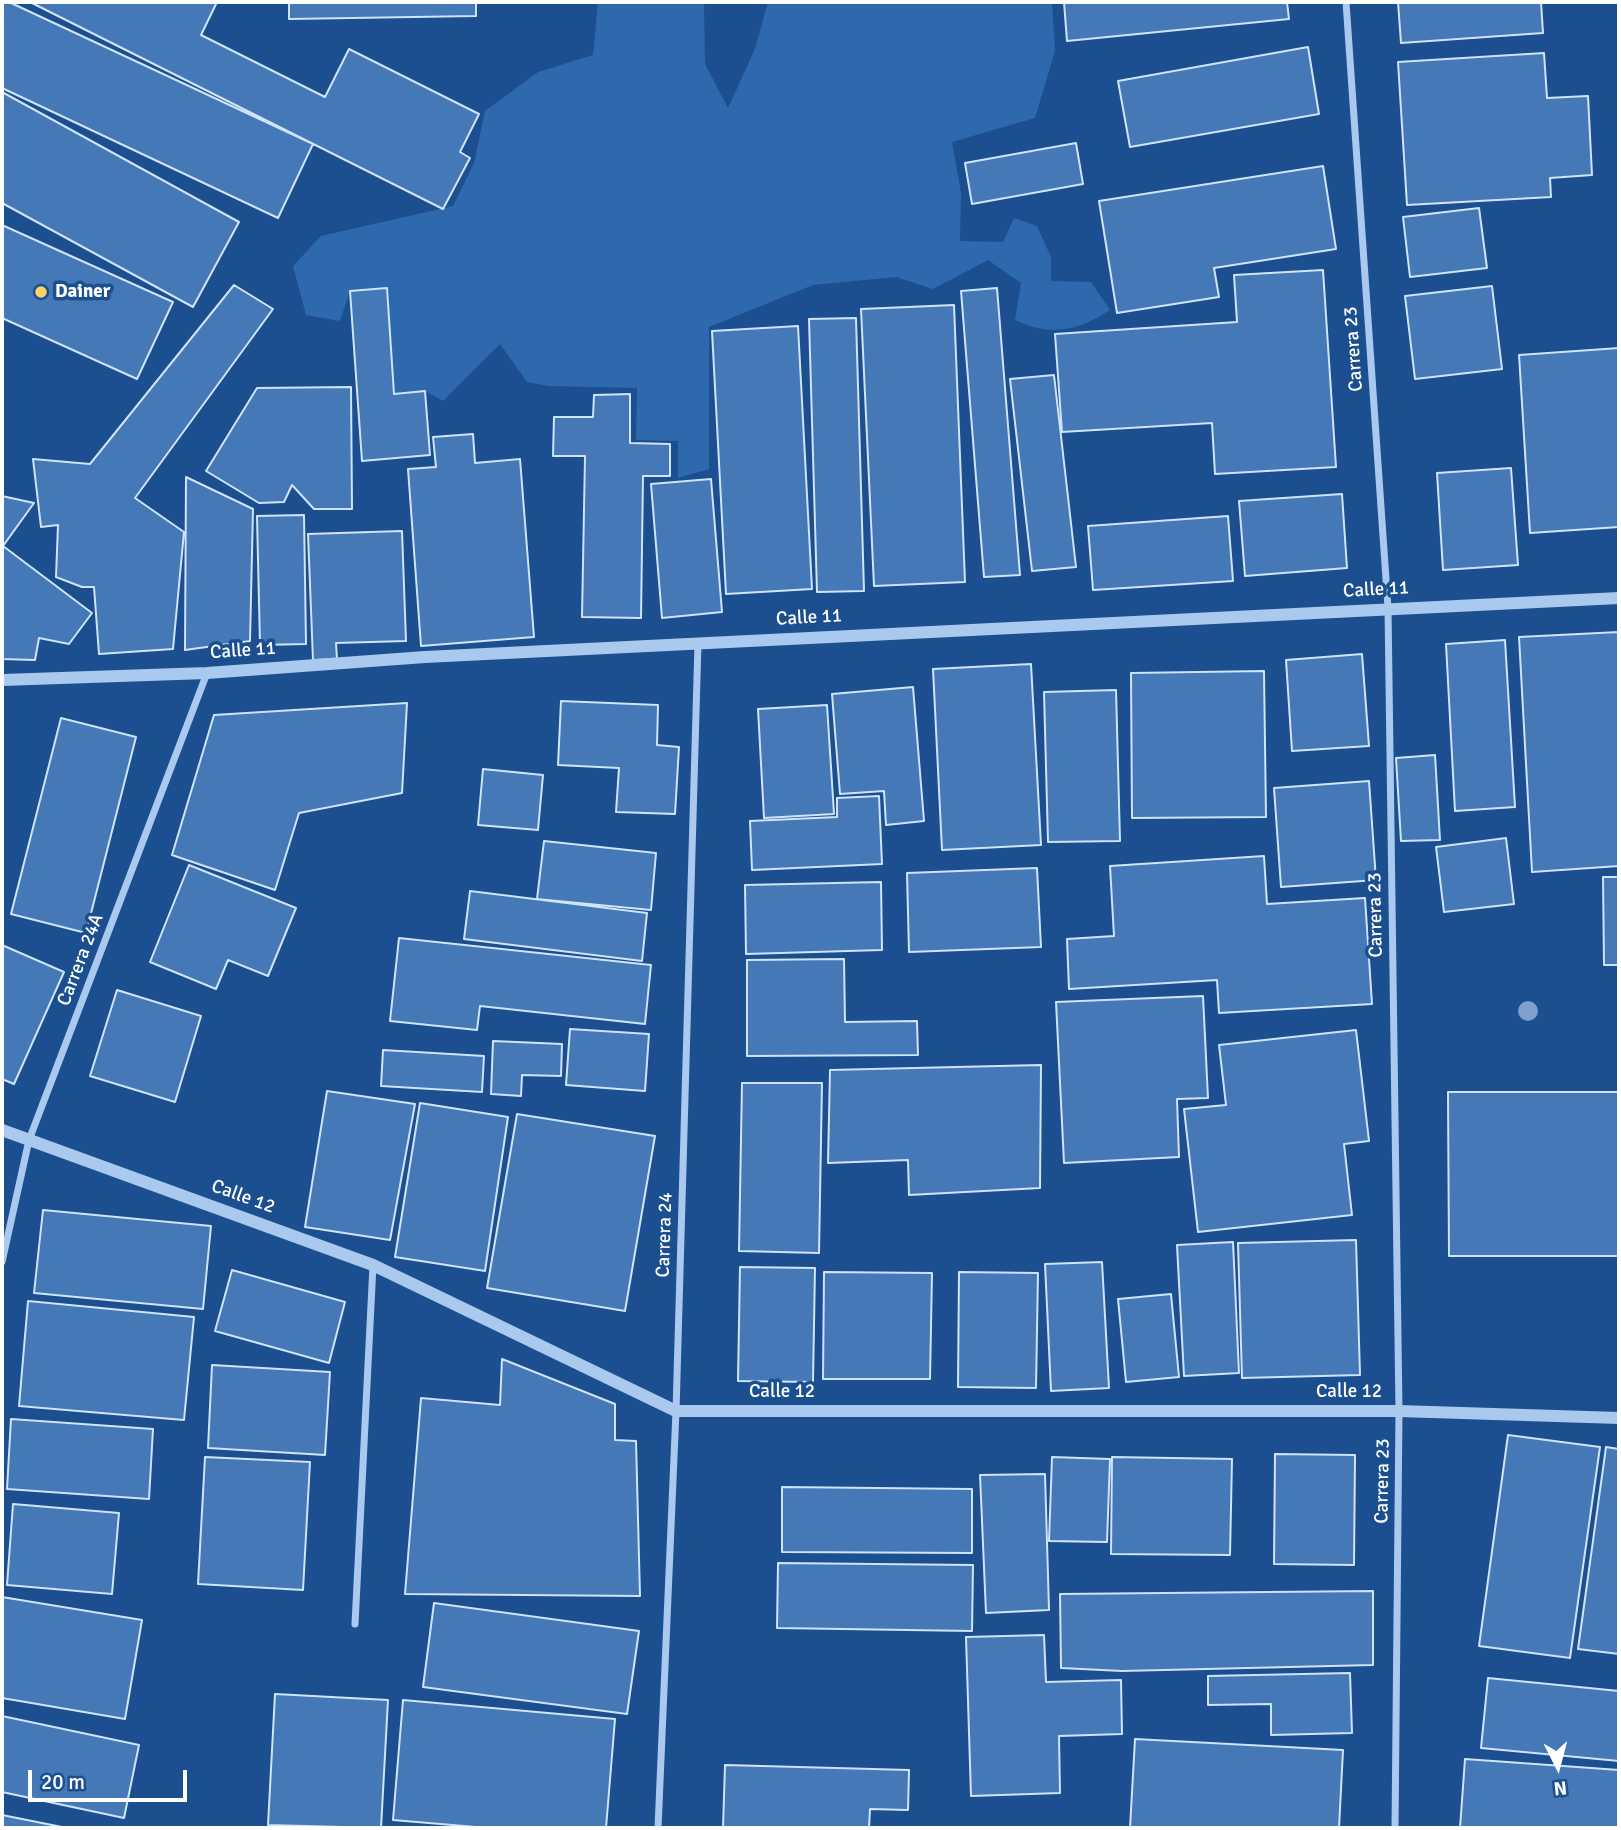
<!DOCTYPE html>
<style>
body{margin:0}
#map{position:relative;width:1621px;height:1830px;overflow:hidden;background:#1b4f8f;font-family:Signika,sans-serif}
canvas{display:block}
.frame{position:absolute;inset:0;border:4px solid #fff;pointer-events:none}
.north{position:absolute;left:1523px;top:1732px;width:70px;height:70px;-webkit-text-stroke:5px #1b4f8f;paint-order:stroke;rotate:174deg;font-size:19px;font-weight:700;line-height:28px;text-align:center;color:#fff}
.north::after{content:'';display:block;margin:auto;width:24px;height:32px;background:#fff;clip-path:polygon(50% 0,100% 100%,50% 72%,0 100%)}
.scale{position:absolute;left:28px;top:1770px;width:159px;height:32px;box-sizing:border-box;border:4px solid #fff;border-top:0;padding-left:9px;font-size:21px;line-height:24px;white-space:nowrap;color:#fff;-webkit-text-stroke:5px #1b4f8f;paint-order:stroke}
</style>
<div id="map">
<canvas width="1621" height="1830"></canvas>
<div class="frame"></div>
<div class="north">N</div>
<div class="scale">20 m</div>
</div>
<script>
const g = document.querySelector('canvas').getContext('2d');
g.lineJoin = 'round';
function paint(path, color) { g.fillStyle = color; g.fill(path, 'evenodd'); }
function stroke(path, color, width, dash) { g.strokeStyle = color; g.lineWidth = width; g.lineCap = dash ? 'butt' : 'round'; g.setLineDash(dash || []); g.stroke(path); }
function label(font, color, halo, rows, align = 'center') {
  g.font = font + ' Signika,sans-serif'; g.lineWidth = 7; g.setLineDash([]); g.textBaseline = 'middle'; g.strokeStyle = halo; g.fillStyle = color; for (const [text, x, y, turn = 0] of rows) {
    g.save(); g.translate(x, y); g.rotate((+turn || 0) * Math.PI / 180); g.textAlign = isNaN(turn) ? turn : align; if (halo) g.strokeText(text, 0, 0); g.fillText(text, 0, 0); g.restore();
  }
}
paint(new Path2D(`
 M 598,2 L 704,2 L 705,64 L 728,108 L 755,49 L 768,2 L 1052,2 L 1055,51 L 1035,118 L 952,142 L 961,193 L 960,241 L 1003,242 L 1014,218 L 1037,226 L 1051,257 L 1051,281 L 1091,282 L 1110,310 C 1078,331 1051,337 1015,320 L 1021,283 L 988,260 L 933,289 L 896,277 L 813,285 L 709,327 L 709,469 L 678,478 L 678,441 L 636,440 L 637,388 L 548,386 L 527,382 L 500,344 L 443,401 L 425,391 L 394,394 L 387,289 L 350,291 L 340,321 L 306,315 L 293,266 L 321,236 L 453,206 L 474,163 L 485,111 L 538,72 L 593,55 Z`), '#2e69ad');
const building = new Path2D(`
 M 2,2 L 9,2 L 313,144 L 278,218 L 2,88 Z
 M 30,2 L 217,2 L 201,35 L 325,97 L 349,49 L 479,114 L 460,152 L 470,158 L 443,209 Z
 M 289,2 L 476,2 L 476,16 L 289,19 Z
 M 1064,2 L 1287,2 L 1289,19 L 1067,41 Z
 M 1398,2 L 1541,2 L 1543,33 L 1401,43 Z
 M 1308,47 L 1319,114 L 1130,147 L 1118,81 Z
 M 1544,53 L 1547,98 L 1588,96 L 1592,175 L 1550,178 L 1551,197 L 1407,205 L 1398,62 Z
 M 2,92 L 239,222 L 193,307 L 2,203 Z
 M 1076,143 L 1083,184 L 972,204 L 965,163 Z
 M 1323,166 L 1336,249 L 1214,268 L 1219,297 L 1117,313 L 1099,201 Z
 M 1479,208 L 1487,268 L 1410,277 L 1403,217 Z
 M 2,225 L 173,302 L 137,379 L 2,318 Z
 M 1323,270 L 1336,467 L 1215,474 L 1212,423 L 1062,432 L 1055,334 L 1237,322 L 1234,275 Z
 M 234,285 L 273,309 L 135,498 L 184,532 L 173,649 L 99,654 L 94,587 L 82,587 L 56,577 L 58,525 L 41,527 L 33,459 L 90,464 Z
 M 1492,286 L 1502,369 L 1415,379 L 1405,296 Z
 M 387,288 L 394,394 L 425,391 L 430,455 L 362,461 L 350,291 Z
 M 997,288 L 1020,575 L 984,577 L 961,291 Z
 M 954,305 L 965,582 L 874,586 L 861,309 Z
 M 856,318 L 864,591 L 817,592 L 809,319 Z
 M 798,326 L 812,589 L 726,594 L 712,331 Z
 M 1619,348 L 1619,527 L 1530,533 L 1519,355 Z
 M 1054,375 L 1076,567 L 1032,571 L 1010,379 Z
 M 351,387 L 352,509 L 314,509 L 292,485 L 284,502 L 259,503 L 206,471 L 257,388 Z
 M 630,394 L 630,443 L 670,444 L 670,476 L 643,476 L 641,618 L 582,617 L 585,456 L 553,456 L 554,417 L 593,417 L 594,395 Z
 M 473,434 L 475,463 L 520,459 L 534,637 L 421,646 L 408,469 L 436,467 L 433,437 Z
 M 1511,468 L 1518,565 L 1443,570 L 1437,473 Z
 M 186,477 L 253,509 L 250,641 L 185,650 Z
 M 711,479 L 722,612 L 662,618 L 651,484 Z
 M 1342,494 L 1347,568 L 1245,576 L 1239,501 Z
 M 2,496 L 34,503 L 3,546 L 92,613 L 69,644 L 39,638 L 35,660 L 2,659 Z
 M 304,515 L 306,644 L 260,645 L 257,516 Z
 M 1228,516 L 1233,581 L 1093,590 L 1088,526 Z
 M 402,531 L 406,641 L 336,643 L 337,659 L 313,660 L 308,534 Z
 M 1619,632 L 1619,866 L 1532,872 L 1519,637 Z
 M 1505,640 L 1515,807 L 1455,811 L 1446,644 Z
 M 1362,654 L 1369,746 L 1292,751 L 1286,660 Z
 M 1031,664 L 1041,845 L 942,850 L 933,669 Z
 M 1264,671 L 1266,817 L 1132,818 L 1131,673 Z
 M 913,687 L 924,821 L 886,825 L 884,791 L 840,794 L 832,694 Z
 M 1116,690 L 1120,841 L 1048,842 L 1044,692 Z
 M 561,701 L 658,705 L 657,745 L 679,747 L 675,814 L 616,812 L 619,768 L 558,765 Z
 M 407,703 L 402,793 L 299,813 L 275,890 L 172,855 L 214,715 Z
 M 827,705 L 834,814 L 764,818 L 758,709 Z
 M 61,718 L 136,737 L 86,933 L 11,914 Z
 M 1435,755 L 1440,840 L 1401,841 L 1396,758 Z
 M 483,769 L 543,775 L 538,830 L 478,825 Z
 M 1369,781 L 1376,880 L 1281,887 L 1274,788 Z
 M 879,796 L 882,864 L 752,870 L 750,821 L 837,817 L 837,798 Z
 M 1506,838 L 1514,904 L 1444,912 L 1436,847 Z
 M 544,841 L 656,853 L 651,910 L 537,899 Z
 M 1264,856 L 1267,904 L 1365,898 L 1372,1004 L 1219,1013 L 1217,980 L 1069,989 L 1067,939 L 1114,936 L 1110,866 Z
 M 189,865 L 296,908 L 268,976 L 228,960 L 216,989 L 150,962 Z
 M 1037,868 L 1041,947 L 909,952 L 907,873 Z
 M 1603,877 L 1619,877 L 1619,965 L 1604,965 Z
 M 881,882 L 882,950 L 746,954 L 745,885 Z
 M 470,891 L 647,913 L 642,961 L 464,939 Z
 M 399,938 L 651,965 L 645,1024 L 480,1006 L 477,1030 L 390,1021 Z
 M 2,945 L 64,972 L 14,1084 L 2,1079 Z
 M 844,959 L 845,1022 L 917,1021 L 918,1055 L 747,1056 L 747,960 Z
 M 117,990 L 201,1016 L 175,1102 L 90,1076 Z
 M 1203,996 L 1208,1098 L 1177,1099 L 1179,1157 L 1064,1163 L 1056,1002 Z
 M 570,1029 L 649,1034 L 645,1091 L 566,1085 Z
 M 1356,1030 L 1369,1141 L 1344,1144 L 1352,1215 L 1198,1232 L 1184,1109 L 1226,1105 L 1219,1045 Z
 M 493,1041 L 562,1044 L 561,1076 L 522,1075 L 521,1096 L 491,1094 Z
 M 383,1050 L 484,1056 L 482,1092 L 381,1086 Z
 M 1041,1065 L 1040,1188 L 909,1195 L 908,1160 L 828,1163 L 830,1070 Z
 M 742,1083 L 822,1083 L 819,1253 L 739,1251 Z
 M 327,1091 L 415,1104 L 390,1240 L 305,1227 Z
 M 1448,1092 L 1619,1092 L 1619,1256 L 1449,1256 Z
 M 420,1103 L 508,1117 L 485,1271 L 395,1257 Z
 M 517,1114 L 655,1136 L 625,1311 L 487,1288 Z
 M 43,1210 L 211,1226 L 203,1309 L 34,1293 Z
 M 1356,1240 L 1360,1375 L 1242,1378 L 1238,1243 Z
 M 1233,1242 L 1239,1373 L 1184,1376 L 1177,1245 Z
 M 1102,1262 L 1109,1388 L 1051,1391 L 1045,1264 Z
 M 740,1267 L 815,1268 L 813,1382 L 738,1381 Z
 M 232,1270 L 345,1302 L 329,1363 L 215,1331 Z
 M 824,1272 L 932,1273 L 930,1379 L 823,1379 Z
 M 959,1272 L 1038,1273 L 1036,1388 L 958,1387 Z
 M 1171,1294 L 1179,1377 L 1126,1382 L 1118,1299 Z
 M 28,1301 L 194,1317 L 184,1420 L 19,1406 Z
 M 502,1359 L 615,1404 L 615,1440 L 636,1441 L 640,1596 L 405,1594 L 421,1398 L 500,1405 Z
 M 212,1365 L 330,1372 L 325,1455 L 208,1448 Z
 M 11,1419 L 153,1429 L 149,1499 L 7,1489 Z
 M 1508,1435 L 1600,1447 L 1570,1658 L 1479,1646 Z
 M 1606,1447 L 1619,1449 L 1619,1654 L 1578,1649 Z
 M 1275,1454 L 1355,1455 L 1354,1565 L 1274,1564 Z
 M 205,1457 L 310,1462 L 303,1590 L 198,1584 Z
 M 1052,1457 L 1110,1459 L 1107,1542 L 1049,1541 Z
 M 1112,1457 L 1232,1459 L 1230,1555 L 1111,1554 Z
 M 1045,1474 L 1049,1610 L 986,1613 L 980,1475 Z
 M 782,1487 L 972,1489 L 972,1553 L 782,1552 Z
 M 13,1504 L 119,1513 L 112,1594 L 7,1585 Z
 M 778,1563 L 973,1565 L 972,1631 L 777,1628 Z
 M 1373,1591 L 1373,1665 L 1122,1671 L 1061,1668 L 1060,1594 Z
 M 2,1597 L 142,1620 L 125,1719 L 2,1698 Z
 M 434,1603 L 639,1631 L 627,1714 L 423,1687 Z
 M 1044,1635 L 1046,1682 L 1121,1680 L 1122,1734 L 1059,1736 L 1060,1793 L 971,1796 L 966,1637 Z
 M 1350,1673 L 1352,1733 L 1271,1735 L 1271,1704 L 1208,1705 L 1208,1676 Z
 M 1488,1678 L 1619,1691 L 1619,1761 L 1481,1748 Z
 M 275,1694 L 388,1700 L 381,1828 L 268,1825 Z
 M 403,1700 L 615,1719 L 606,1828 L 488,1828 L 393,1820 Z
 M 2,1716 L 139,1745 L 124,1818 L 2,1792 Z
 M 1135,1739 L 1343,1750 L 1339,1828 L 1130,1828 Z
 M 1465,1759 L 1619,1770 L 1619,1828 L 1460,1828 Z
 M 725,1765 L 909,1770 L 908,1810 L 870,1809 L 869,1828 L 723,1828 Z
 M 2,1815 L 67,1828 L 2,1828 Z`);
paint(building, '#4478b7');
stroke(building, '#cfe3fa', 2);
stroke(new Path2D(`
 M 1346,2 L 1388,608 L 1399,1411 L 1395,1828
 M 2,1262 L 29,1140 L 207,673
 M 355,1624 L 373,1265
 M 658,1828 L 676,1411 L 698,643`), '#a9c9ee', 7);
stroke(new Path2D(`
 M 2,680 L 207,673 L 425,657 L 1619,598
 M 2,1130 L 373,1265 L 676,1411 L 1399,1411 L 1619,1418`), '#a9c9ee', 12);
g.fillStyle = '#7ea0ca';
for (const [x, y] of [
 [1528,1011]
]) { g.beginPath(); g.arc(x, y, 10, 0, 2 * Math.PI); g.fill(); }
for (const [x, y, r, color] of [
 [41,292,7,"#ffd166"]
]) { const dot = new Path2D(); dot.arc(x, y, r, 0, 2 * Math.PI); g.fillStyle = color; g.fill(dot); stroke(dot, '#1b4f8f', 2.5); }
label('bold 19px', '#fff', '#1b4f8f', [
 ["Dainer",55,292]
], 'left');
label('19px', '#fff', '#1b4f8f', [
 ["Carrera 23",1354,349,-94],
 ["Calle 11",1376,590,-3],
 ["Calle 11",809,618,-3],
 ["Calle 11",243,651,-4],
 ["Carrera 23",1376,915,-91],
 ["Carrera 24A",81,960,-69],
 ["Calle 12",243,1197,20],
 ["Carrera 24",665,1235,-88],
 ["Calle 12",782,1392],
 ["Calle 12",1349,1392],
 ["Carrera 23",1383,1481,-89]
]);
</script>
